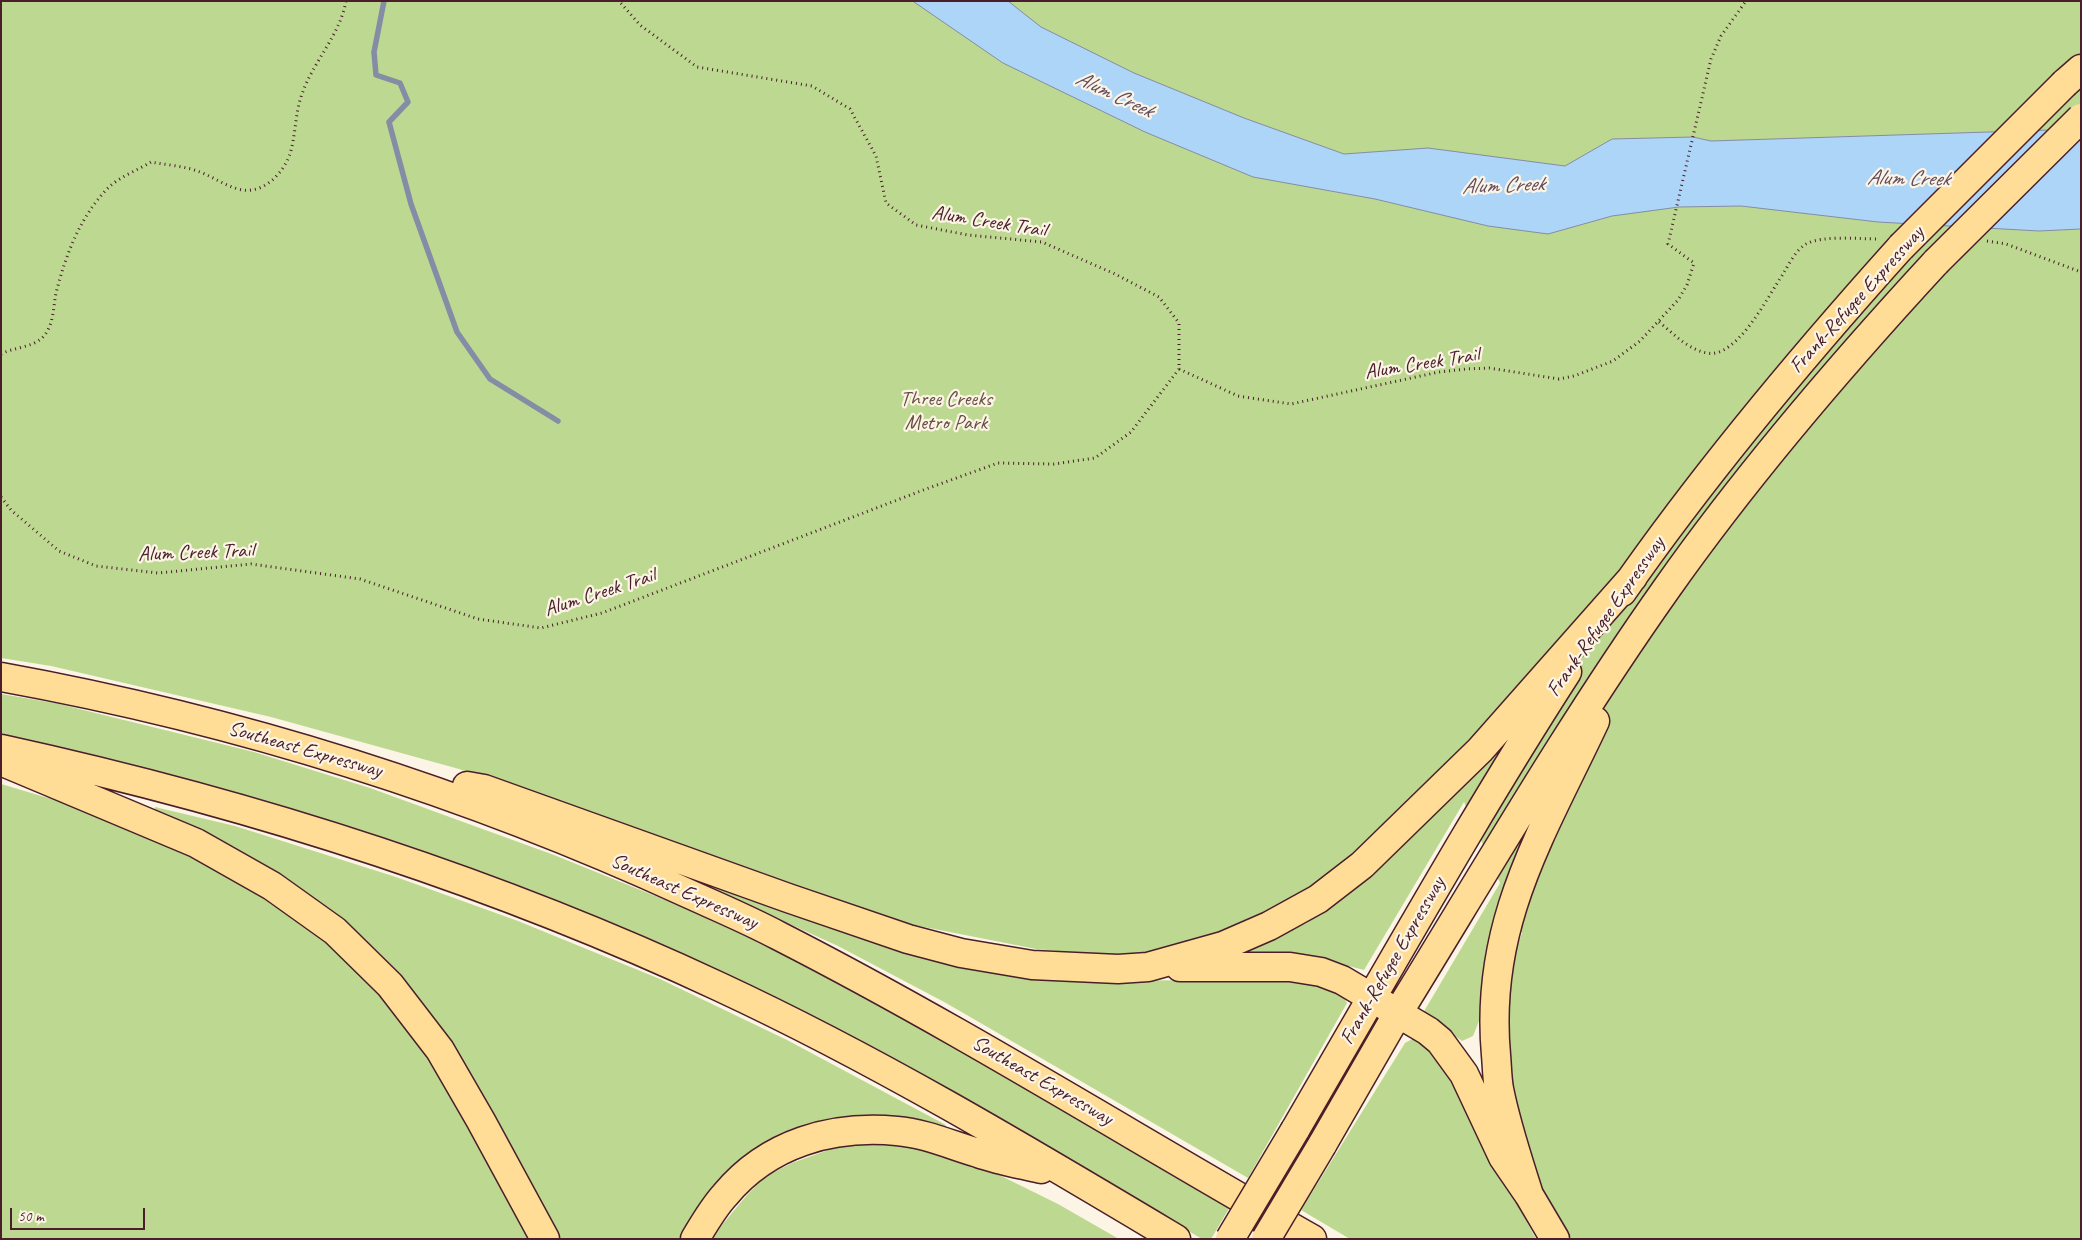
<!DOCTYPE html>
<style>
body{margin:0}
#map{position:relative;width:2082px;height:1240px;overflow:hidden;background:#fcf5e5;font-family:Caveat,sans-serif}
canvas{display:block}
.frame{position:absolute;inset:0;border:2px solid #4a1f2b;pointer-events:none}
.scale{position:absolute;left:10px;top:1208px;width:135px;height:22px;box-sizing:border-box;border:2px solid #4a1f2b;border-top:0;padding-left:6px;font-size:15px;line-height:18px;white-space:nowrap;color:#4a1f2b;-webkit-text-stroke:4px #fcf5e5;paint-order:stroke}
</style>
<div id="map">
<canvas width="2082" height="1240"></canvas>
<div class="frame"></div>
<div class="scale">50 m</div>
</div>
<script>
const g = document.querySelector('canvas').getContext('2d');
g.lineJoin = 'round';
function paint(path, color) { g.fillStyle = color; g.fill(path, 'evenodd'); }
function stroke(path, color, width, dash) { g.strokeStyle = color; g.lineWidth = width; g.lineCap = dash ? 'butt' : 'round'; g.setLineDash(dash || []); g.stroke(path); }
function label(font, color, halo, rows, align = 'center') {
  g.font = font + ' Caveat,sans-serif'; g.lineWidth = 4.5; g.setLineDash([]); g.textBaseline = 'middle'; g.strokeStyle = halo; g.fillStyle = color; for (const [text, x, y, turn = 0] of rows) {
    g.save(); g.translate(x, y); g.rotate((+turn || 0) * Math.PI / 180); g.textAlign = isNaN(turn) ? turn : align; if (halo) g.strokeText(text, 0, 0); g.fillText(text, 0, 0); g.restore();
  }
}
paint(new Path2D(`
 M 1,1 L 2081,1 L 2081,1239 L 1572,1239 L 1562,1225 L 1532,1169 L 1516,1106 L 1505,1022 L 1516,950 L 1522,933 L 1506,898 L 1483,1011 L 1473,1036 L 1462,1041 L 1423,1013 L 1500,883 L 1464,802 L 1364,970 L 1314,957 L 1246,957 L 1245,951 L 1307,923 L 1367,878 L 1406,808 L 1332,874 L 1275,913 L 1187,945 L 1125,957 L 1036,949 L 909,924 L 731,865 L 459,769 L 271,717 L 51,666 L 1,658 Z
 M 1,694 L 55,703 L 254,752 L 370,788 L 554,855 L 685,908 L 832,977 L 1231,1205 L 1211,1239 L 1202,1239 L 986,1112 L 801,1011 L 595,917 L 367,833 L 209,785 L 36,743 L 1,737 Z
 M 1,784 L 65,803 L 167,845 L 235,878 L 295,914 L 346,954 L 385,996 L 430,1056 L 531,1239 L 1,1239 Z
 M 155,807 L 235,826 L 396,877 L 518,921 L 660,979 L 787,1040 L 946,1125 L 944,1132 L 814,1128 L 686,1239 L 558,1239 L 398,976 L 154,814 Z
 M 693,874 L 1083,981 L 1212,980 L 1328,983 L 1340,991 L 1347,1003 L 1248,1178 L 946,1003 L 838,946 L 691,879 Z
 M 1414,1038 L 1428,1046 L 1445,1063 L 1495,1163 L 1536,1239 L 1350,1239 L 1301,1210 L 1405,1043 Z
 M 903,1143 L 989,1170 L 1058,1204 L 1119,1239 L 713,1239 L 721,1226 L 747,1195 L 766,1176 L 792,1163 L 842,1145 Z`), '#bdd991');
const water = new Path2D(`
 M 913,1 L 1008,1 L 1041,27 L 1134,73 L 1244,118 L 1344,154 L 1428,148 L 1565,166 L 1612,139 L 1693,137 L 1711,141 L 2081,129 L 2081,229 L 2039,231 L 1878,222 L 1741,206 L 1679,207 L 1612,216 L 1548,234 L 1488,226 L 1375,199 L 1253,177 L 1145,132 L 1003,63 Z`);
paint(water, '#add5f7');
stroke(water, '#858ca5', 1);
stroke(new Path2D(`
 M 384,1 L 374,52 L 376,75 L 400,83 L 408,102 L 389,122 L 411,204 L 457,332 L 490,379 L 558,421`), '#858ca5', 5.5);
const primary = new Path2D(`
 M 1295,1130 L 1372,997
 M 1322,1145 L 1398,1013`);
const motorway = new Path2D(`
 M 2065,83 L 2081,69
 M 1622,592 C 1707,470 1802,357 1901,247
 M 1,677 C 238,720 469,793 687,893 C 718,907 749,920 779,936 C 961,1029 1134,1138 1312,1239
 M 1,749 C 248,803 491,880 720,987 C 877,1060 1027,1150 1176,1239
 M 3,762 L 196,843 L 272,886 L 335,931 L 390,985 L 440,1050 L 481,1121 L 545,1239
 M 467,786 L 484,789 L 788,898 L 908,939 L 961,953 L 1032,965 L 1118,969 L 1148,967 L 1223,946 L 1269,926 L 1318,899 L 1362,865 L 1480,750 L 1633,577
 M 1180,967 L 1290,967 L 1321,972 L 1342,980 L 1428,1031 L 1440,1041 L 1464,1074 L 1503,1157 L 1529,1195 L 1555,1239
 M 1372,997 C 1435,888 1498,779 1567,672
 M 1398,1013 C 1486,870 1570,725 1667,588 C 1748,473 1840,366 1936,262
 M 1529,1195 C 1518,1160 1506,1125 1499,1089 C 1497,1078 1497,1066 1496,1055 C 1484,924 1542,834 1595,721
 M 695,1239 C 704,1224 713,1208 725,1195 C 768,1143 832,1125 897,1131 C 924,1133 951,1145 978,1153 C 998,1160 1020,1164 1041,1169`);
stroke(primary, '#4a1f2b', 31);
stroke(motorway, '#4a1f2b', 31);
stroke(new Path2D(`
 M 1987,241 L 2006,244 L 2081,272
 M 1659,322 C 1674,334 1687,349 1707,353 C 1737,359 1768,296 1783,274 C 1789,264 1796,250 1806,244 C 1822,235 1859,239 1878,239
 M 1,354 C 14,347 32,348 43,337 C 54,325 53,308 56,293 C 66,254 80,217 108,188 C 119,177 138,170 151,162 C 167,165 185,166 200,172 C 213,177 224,185 238,189 C 262,196 283,174 290,154 C 296,134 295,113 302,94 C 313,62 340,35 346,1
 M 1179,369 L 1238,396 L 1291,404 L 1439,372 L 1466,369 L 1489,368 L 1559,379 L 1574,376 L 1613,361 L 1640,341 L 1678,300 L 1687,285 L 1694,263 L 1668,244 L 1711,59 L 1721,36 L 1746,1
 M 1,497 L 11,510 L 59,551 L 96,566 L 158,573 L 251,564 L 360,579 L 478,619 L 541,628 L 602,613 L 926,489 L 998,463 L 1054,464 L 1095,458 L 1131,432 L 1179,369 L 1179,323 L 1159,297 L 1115,274 L 1042,242 L 968,235 L 916,225 L 886,203 L 876,156 L 850,109 L 812,86 L 697,67 L 640,25 L 619,1`), '#4a1f2b', 3, [1, 4]);
stroke(primary, '#ffdd96', 28);
stroke(motorway, '#ffdd96', 28);
const primaryBridge = new Path2D(`
 M 1230,1239 L 1295,1130
 M 1266,1239 L 1322,1145`);
const motorwayBridge = new Path2D(`
 M 1901,247 L 2065,83
 M 1936,262 L 2081,118`);
stroke(primaryBridge, '#4a1f2b', 31, []);
stroke(motorwayBridge, '#4a1f2b', 31, []);
stroke(primaryBridge, '#ffdd96', 28);
stroke(motorwayBridge, '#ffdd96', 28);
label('21px', '#4a1f2b', '#fcf5e5', [
 ["Alum Creek Trail",989,222,9],
 ["Frank-Refugee Expressway",1857,300,-48],
 ["Alum Creek Trail",1422,364,-9],
 ["Alum Creek Trail",196,553,-2],
 ["Alum Creek Trail",600,593,-18],
 ["Frank-Refugee Expressway",1606,617,-55],
 ["Southeast Expressway",305,750,16],
 ["Southeast Expressway",684,892,24],
 ["Frank-Refugee Expressway",1393,961,-60],
 ["Southeast Expressway",1042,1081,30]
]);
label('21px', '#674e44', '#fcf5e5', [
 ["Three Creeks",946,399],
 ["Metro Park",946,423]
]);
label('italic 22px', '#634c5e', '#fcf5e5', [
 ["Alum Creek",1114,95,25],
 ["Alum Creek",1908,179,1],
 ["Alum Creek",1503,186,-2]
]);
</script>
